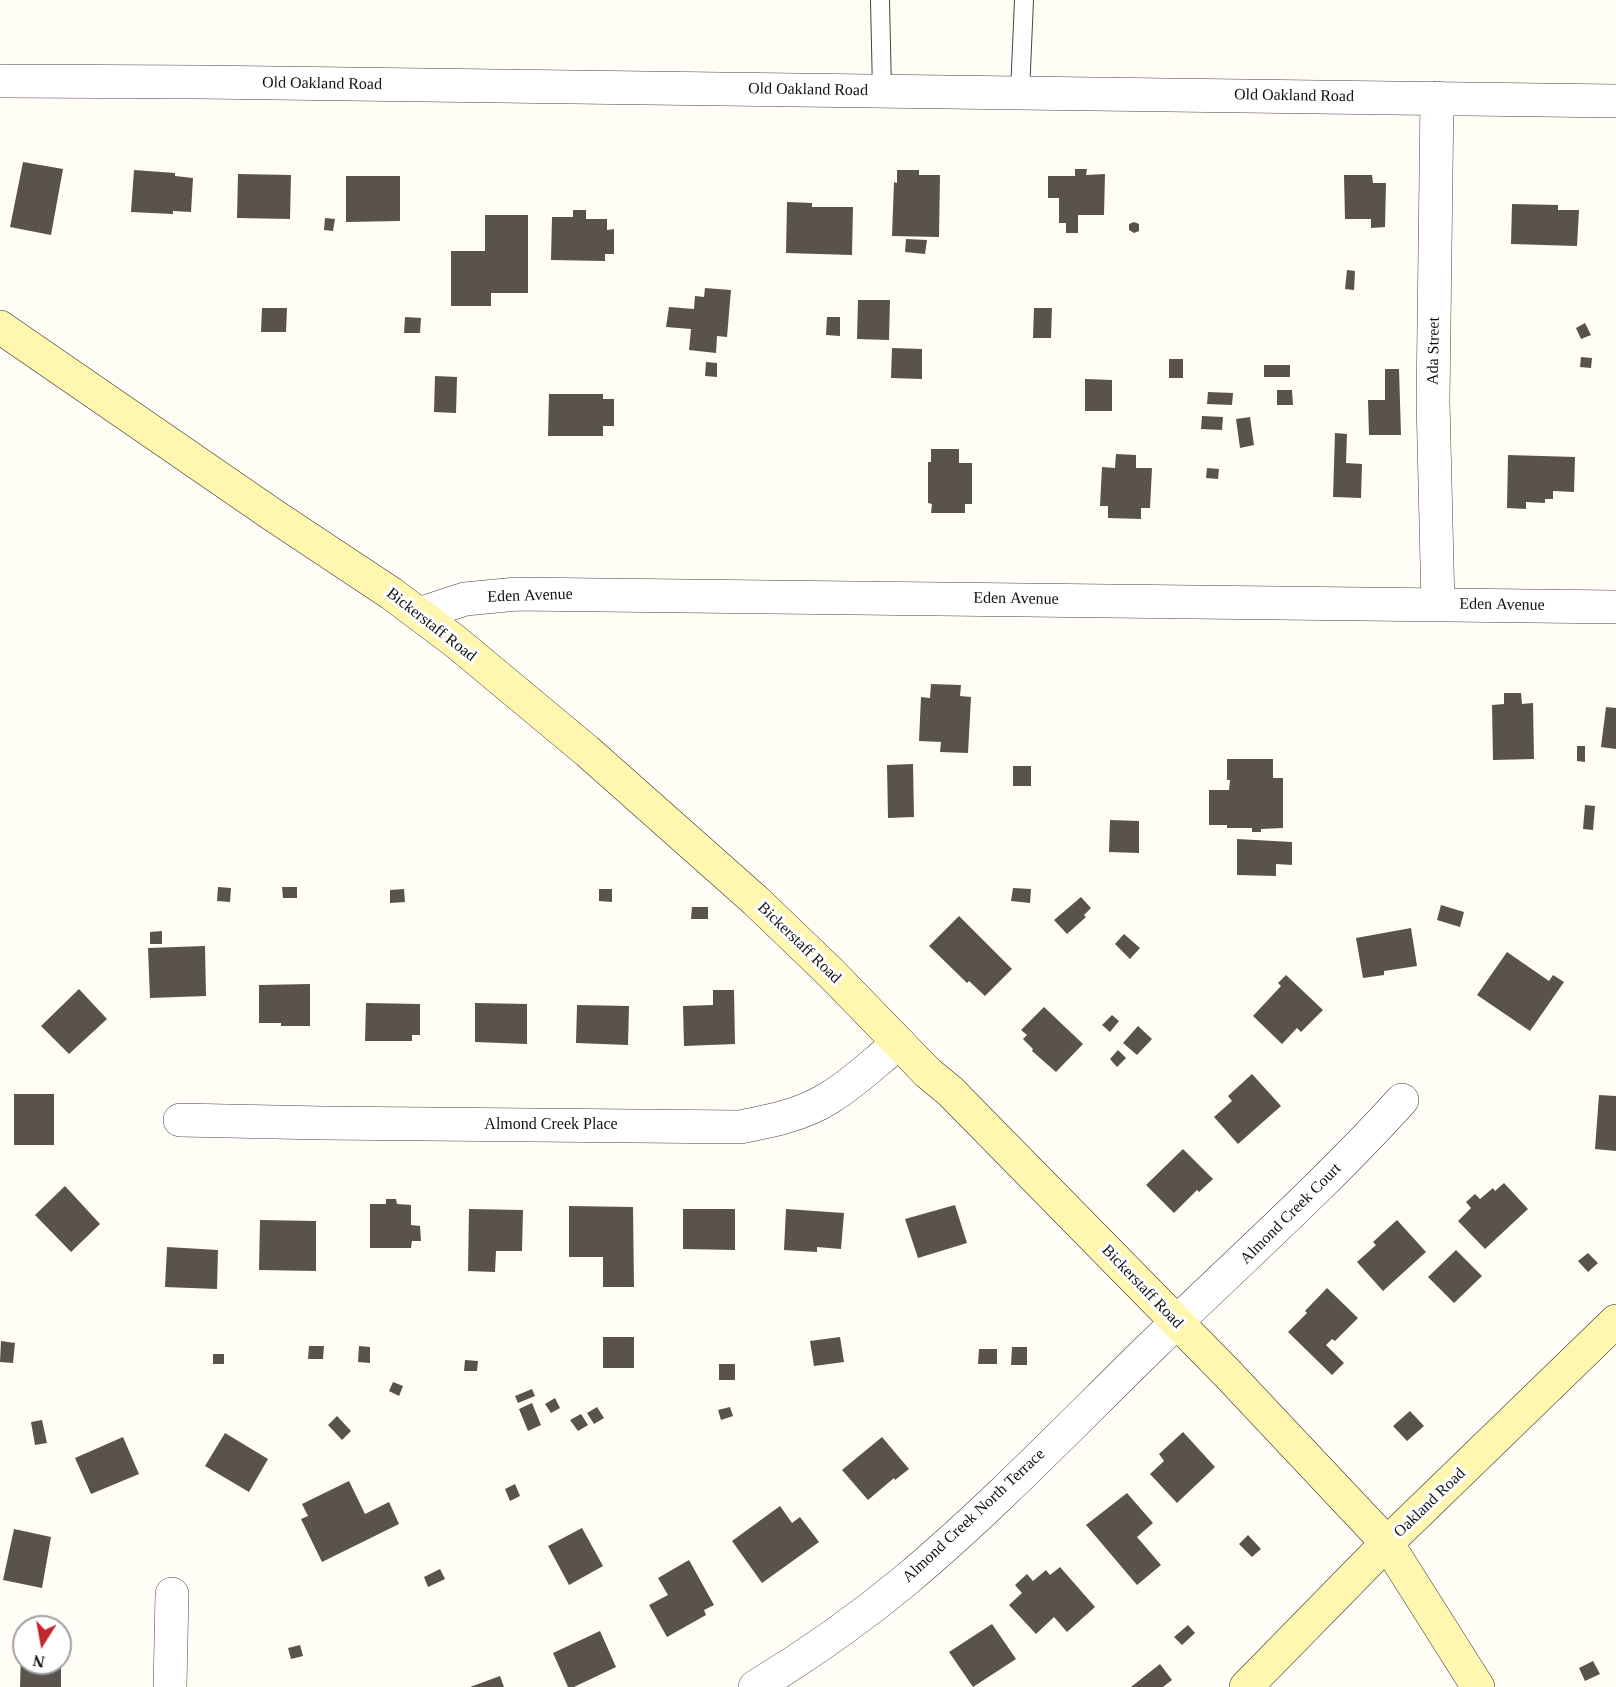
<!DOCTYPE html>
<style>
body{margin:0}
#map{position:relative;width:1616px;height:1687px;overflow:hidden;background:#fffdf5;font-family:"Times New Roman",serif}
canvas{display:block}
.north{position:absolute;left:12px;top:1615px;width:60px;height:60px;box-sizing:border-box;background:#fff;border:2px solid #a0a0a0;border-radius:50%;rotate:191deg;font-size:16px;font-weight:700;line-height:24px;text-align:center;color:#111}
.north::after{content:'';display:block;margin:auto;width:21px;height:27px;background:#c4262e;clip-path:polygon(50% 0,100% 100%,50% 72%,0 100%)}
</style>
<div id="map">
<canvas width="1616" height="1687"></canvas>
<div class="north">N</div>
</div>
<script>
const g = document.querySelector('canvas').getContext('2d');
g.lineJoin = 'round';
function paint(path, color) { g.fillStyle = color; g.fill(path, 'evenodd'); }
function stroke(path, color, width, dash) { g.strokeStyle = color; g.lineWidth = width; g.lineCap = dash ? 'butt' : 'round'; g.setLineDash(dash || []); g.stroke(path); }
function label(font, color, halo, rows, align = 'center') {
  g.font = font + ' "Times New Roman",serif'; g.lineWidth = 6; g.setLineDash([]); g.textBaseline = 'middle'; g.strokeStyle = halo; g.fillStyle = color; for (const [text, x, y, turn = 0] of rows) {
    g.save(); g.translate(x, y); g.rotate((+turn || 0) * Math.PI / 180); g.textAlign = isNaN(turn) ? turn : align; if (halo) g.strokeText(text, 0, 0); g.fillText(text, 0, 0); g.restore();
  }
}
paint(new Path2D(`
 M 23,162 L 63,169 L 51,235 L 10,227 Z
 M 1075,169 L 1087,169 L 1086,175 L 1105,174 L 1104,215 L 1078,215 L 1078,233 L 1066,233 L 1066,223 L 1059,223 L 1059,198 L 1048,198 L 1048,176 L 1075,176 Z
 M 134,170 L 175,173 L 175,176 L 193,178 L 191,212 L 173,211 L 173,214 L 131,212 Z
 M 897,170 L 919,170 L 919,175 L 940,175 L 939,237 L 892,236 L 894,182 L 897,183 Z
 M 238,174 L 291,175 L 290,219 L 237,218 Z
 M 1344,175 L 1372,175 L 1373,183 L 1386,183 L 1385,227 L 1371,228 L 1371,219 L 1345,219 Z
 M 346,176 L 400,176 L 400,221 L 346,222 Z
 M 787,202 L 812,203 L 812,207 L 853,207 L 852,255 L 786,253 Z
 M 1512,204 L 1558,205 L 1558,210 L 1579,210 L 1577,246 L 1511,244 Z
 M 573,210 L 586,210 L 586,219 L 607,219 L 607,230 L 614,229 L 614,254 L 605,254 L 605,261 L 551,260 L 552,217 L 573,217 Z
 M 485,215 L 528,215 L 528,293 L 491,293 L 491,306 L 451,306 L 451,251 L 485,251 Z
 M 325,218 L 335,219 L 333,231 L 324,230 Z
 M 1134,222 L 1139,224 L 1139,231 L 1134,233 L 1129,230 L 1129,224 Z
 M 906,239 L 927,240 L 925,254 L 905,252 Z
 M 1347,270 L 1355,271 L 1354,290 L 1345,289 Z
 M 705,288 L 731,290 L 727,337 L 717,336 L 716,353 L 689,350 L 691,329 L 666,327 L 669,307 L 694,309 L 695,296 L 704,297 Z
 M 858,300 L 890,300 L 889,340 L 857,339 Z
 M 262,308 L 287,308 L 286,332 L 261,332 Z
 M 1034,308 L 1052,308 L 1051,338 L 1033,338 Z
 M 405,317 L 421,318 L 420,333 L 404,333 Z
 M 827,317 L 840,317 L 840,336 L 826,335 Z
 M 1585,323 L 1591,335 L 1581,339 L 1576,328 Z
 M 892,348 L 922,349 L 922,379 L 891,378 Z
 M 1581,357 L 1592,358 L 1591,368 L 1580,367 Z
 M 1169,359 L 1183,359 L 1183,378 L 1169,378 Z
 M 706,362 L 717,363 L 717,377 L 705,376 Z
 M 1264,365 L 1290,365 L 1290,377 L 1264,377 Z
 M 1385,369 L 1399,369 L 1401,435 L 1369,435 L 1368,400 L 1385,400 Z
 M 435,376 L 457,377 L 456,413 L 434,412 Z
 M 1085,379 L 1112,380 L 1112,411 L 1085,411 Z
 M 1277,390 L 1292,390 L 1293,405 L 1277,405 Z
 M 1208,392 L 1233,393 L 1232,405 L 1207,404 Z
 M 549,394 L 603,394 L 603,399 L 614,399 L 614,426 L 603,426 L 603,436 L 548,436 Z
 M 1202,416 L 1223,417 L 1222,430 L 1201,429 Z
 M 1250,417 L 1254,445 L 1240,448 L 1236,419 Z
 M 1335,433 L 1347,434 L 1346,463 L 1362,464 L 1361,498 L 1333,497 Z
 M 931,449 L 959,449 L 959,463 L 972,463 L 972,504 L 965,504 L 965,513 L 931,513 L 932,504 L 928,503 L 928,462 L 931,462 Z
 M 1116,454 L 1136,455 L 1136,468 L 1152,468 L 1150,508 L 1141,508 L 1141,519 L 1108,518 L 1108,506 L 1100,506 L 1102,467 L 1115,468 Z
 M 1508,455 L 1575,457 L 1574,492 L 1553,491 L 1553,499 L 1545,499 L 1545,503 L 1526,502 L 1526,509 L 1507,508 Z
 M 1207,468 L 1219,469 L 1218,479 L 1206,478 Z
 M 931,684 L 961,685 L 960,696 L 971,697 L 968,753 L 940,752 L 941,742 L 919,741 L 921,697 L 930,698 Z
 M 1504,693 L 1521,693 L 1522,704 L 1533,703 L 1534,759 L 1493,760 L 1492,705 L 1504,704 Z
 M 1606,707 L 1616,708 L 1616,749 L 1601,747 Z
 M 1577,746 L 1585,746 L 1585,762 L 1577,761 Z
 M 1227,759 L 1273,759 L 1273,778 L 1283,778 L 1283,828 L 1261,829 L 1261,832 L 1252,832 L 1252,828 L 1227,828 L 1227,825 L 1209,825 L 1209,790 L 1229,790 L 1230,780 L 1227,780 Z
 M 913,764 L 914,817 L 888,818 L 887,765 Z
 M 1013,766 L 1031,766 L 1031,786 L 1013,786 Z
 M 1585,805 L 1595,806 L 1593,830 L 1583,829 Z
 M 1110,820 L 1139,821 L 1139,853 L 1109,852 Z
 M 1237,839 L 1292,842 L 1292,865 L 1276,864 L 1276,876 L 1237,875 Z
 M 218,887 L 231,888 L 230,902 L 217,901 Z
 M 282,887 L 297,887 L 297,898 L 283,898 Z
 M 1013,888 L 1031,889 L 1030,903 L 1011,901 Z
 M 404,889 L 405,902 L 390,903 L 390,890 Z
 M 599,889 L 612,889 L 612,902 L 599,901 Z
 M 1081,897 L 1091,908 L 1084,915 L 1086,917 L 1067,934 L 1054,920 Z
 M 1441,905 L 1464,912 L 1460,927 L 1437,920 Z
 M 692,907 L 708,907 L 708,919 L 691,919 Z
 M 959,916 L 1012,969 L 985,996 L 969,981 L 967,983 L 929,946 Z
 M 1411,928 L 1417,966 L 1384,971 L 1384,975 L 1363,978 L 1356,938 Z
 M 162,931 L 162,944 L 150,944 L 150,932 Z
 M 1124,934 L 1140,948 L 1130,959 L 1115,944 Z
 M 205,946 L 206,996 L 150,998 L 148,948 Z
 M 1507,952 L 1549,981 L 1553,975 L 1564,982 L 1530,1031 L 1477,995 Z
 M 1286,975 L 1323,1010 L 1301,1032 L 1297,1028 L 1282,1044 L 1253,1016 L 1281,986 L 1278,983 Z
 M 310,984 L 310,1026 L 281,1026 L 281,1023 L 259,1023 L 259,985 Z
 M 79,989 L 107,1019 L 69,1054 L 41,1026 Z
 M 713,990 L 734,990 L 735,1044 L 684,1046 L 683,1006 L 713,1005 Z
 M 366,1003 L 420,1004 L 420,1035 L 412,1035 L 412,1041 L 365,1041 Z
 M 475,1003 L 527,1004 L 527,1044 L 475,1042 Z
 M 577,1005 L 629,1006 L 628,1045 L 576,1043 Z
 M 1044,1007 L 1083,1044 L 1056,1072 L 1032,1051 L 1033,1049 L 1023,1039 L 1027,1035 L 1021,1030 Z
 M 1112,1015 L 1119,1021 L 1110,1032 L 1102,1025 Z
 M 1138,1026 L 1152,1039 L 1137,1055 L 1123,1043 Z
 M 1118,1050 L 1126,1058 L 1117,1067 L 1110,1059 Z
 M 1252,1074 L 1281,1106 L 1238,1144 L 1214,1117 L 1232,1101 L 1228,1096 Z
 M 14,1094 L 54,1094 L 54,1145 L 14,1145 Z
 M 1599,1095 L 1616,1096 L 1616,1151 L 1595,1149 Z
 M 1183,1149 L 1213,1179 L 1199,1192 L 1197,1190 L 1174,1213 L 1146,1185 Z
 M 1504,1183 L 1528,1209 L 1485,1249 L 1458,1221 L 1471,1208 L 1466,1202 L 1475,1194 L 1480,1199 L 1493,1188 L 1495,1191 Z
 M 65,1186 L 100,1224 L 71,1252 L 35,1215 Z
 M 386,1199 L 396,1199 L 397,1204 L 411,1205 L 411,1225 L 420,1226 L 421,1241 L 412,1241 L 411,1248 L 370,1248 L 370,1204 L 386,1204 Z
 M 955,1205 L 967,1243 L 918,1258 L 905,1219 Z
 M 569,1206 L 633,1207 L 634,1287 L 603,1287 L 603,1257 L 569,1257 Z
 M 469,1209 L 523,1210 L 522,1251 L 496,1251 L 495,1272 L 468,1271 Z
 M 683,1209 L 735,1209 L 735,1250 L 683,1249 Z
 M 786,1209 L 844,1213 L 841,1249 L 817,1247 L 817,1252 L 784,1250 Z
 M 260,1220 L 316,1221 L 316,1271 L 259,1270 Z
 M 1397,1220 L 1426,1252 L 1383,1291 L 1357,1262 L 1376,1245 L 1373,1242 Z
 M 167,1247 L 218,1250 L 217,1289 L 165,1287 Z
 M 1456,1250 L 1482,1276 L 1454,1303 L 1428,1277 Z
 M 1588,1253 L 1598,1263 L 1588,1272 L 1578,1261 Z
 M 1327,1288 L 1358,1318 L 1335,1341 L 1332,1339 L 1326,1345 L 1344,1363 L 1332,1375 L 1288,1332 L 1307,1313 L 1305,1311 Z
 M 603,1337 L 634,1337 L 634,1368 L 603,1368 Z
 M 840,1337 L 844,1362 L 814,1366 L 810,1341 Z
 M 1,1341 L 15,1343 L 13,1363 L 0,1362 Z
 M 309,1346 L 324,1346 L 323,1359 L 308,1359 Z
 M 359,1346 L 370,1347 L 370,1363 L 358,1362 Z
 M 1012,1347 L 1027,1347 L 1027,1365 L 1011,1365 Z
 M 979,1349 L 997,1349 L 997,1364 L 978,1364 Z
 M 213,1354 L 224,1354 L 224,1364 L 213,1364 Z
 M 465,1360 L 478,1361 L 477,1371 L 464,1371 Z
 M 719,1364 L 735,1364 L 735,1380 L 719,1380 Z
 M 393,1382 L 403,1386 L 399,1396 L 389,1391 Z
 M 532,1389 L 535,1396 L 518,1403 L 515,1396 Z
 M 555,1398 L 560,1408 L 551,1413 L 545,1404 Z
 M 532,1403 L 541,1425 L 528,1431 L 519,1409 Z
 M 597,1407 L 604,1418 L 594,1424 L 587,1413 Z
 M 730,1407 L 733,1416 L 721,1420 L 718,1410 Z
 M 1410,1411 L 1424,1426 L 1407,1441 L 1393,1426 Z
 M 581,1414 L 588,1425 L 578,1431 L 570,1420 Z
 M 337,1416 L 351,1431 L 342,1440 L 328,1425 Z
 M 42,1420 L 47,1443 L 35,1445 L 31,1422 Z
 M 1183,1432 L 1215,1467 L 1177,1503 L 1150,1474 L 1164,1461 L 1159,1454 Z
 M 225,1433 L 268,1459 L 249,1492 L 205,1466 Z
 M 123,1437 L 139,1474 L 91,1494 L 75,1458 Z
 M 882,1437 L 909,1469 L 895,1480 L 894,1478 L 868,1500 L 842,1470 Z
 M 349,1481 L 365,1514 L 389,1502 L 399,1524 L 322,1562 L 301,1519 L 308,1516 L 302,1504 Z
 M 515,1484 L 520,1496 L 510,1501 L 505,1489 Z
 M 1127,1493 L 1153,1523 L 1137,1537 L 1161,1565 L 1137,1585 L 1086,1525 Z
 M 780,1506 L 792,1523 L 800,1517 L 819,1542 L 762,1583 L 732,1541 Z
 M 582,1528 L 603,1566 L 569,1585 L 548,1546 Z
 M 14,1529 L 51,1537 L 42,1588 L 3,1580 Z
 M 1248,1535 L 1261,1549 L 1252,1557 L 1239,1544 Z
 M 689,1560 L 714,1605 L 704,1610 L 706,1615 L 667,1637 L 649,1605 L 668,1595 L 658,1578 Z
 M 1060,1567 L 1095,1607 L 1067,1632 L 1054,1617 L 1036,1634 L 1009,1605 L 1022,1593 L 1015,1585 L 1027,1574 L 1033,1581 L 1046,1570 L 1050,1575 Z
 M 440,1569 L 445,1579 L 428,1587 L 424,1577 Z
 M 992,1624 L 1016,1659 L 973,1687 L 949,1652 Z
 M 1188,1625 L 1195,1633 L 1182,1645 L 1174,1637 Z
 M 600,1631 L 616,1667 L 574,1687 L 568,1687 L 553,1653 Z
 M 300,1645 L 303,1656 L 291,1659 L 288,1648 Z
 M 21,1653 L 24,1653 L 24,1663 L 61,1663 L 61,1687 L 20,1687 Z
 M 1593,1661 L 1600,1674 L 1585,1681 L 1579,1668 Z
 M 1160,1664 L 1172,1680 L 1163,1687 L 1131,1687 Z
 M 500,1676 L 504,1687 L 470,1687 Z`), '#5a524d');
const lane = new Path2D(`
 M 880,0 L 882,91
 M 1020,93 L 1024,0`);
const street = new Path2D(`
 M 0,81 L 200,82 L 1616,101
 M 1437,98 L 1433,401 L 1438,605
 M 419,614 L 465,599 L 517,594 L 1616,607
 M 180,1120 L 323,1123 L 740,1127 C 771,1121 802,1115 829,1098 C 854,1083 876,1061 899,1043
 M 170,1687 L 172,1594
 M 755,1687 C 808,1655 859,1619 906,1580 C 993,1507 1072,1424 1153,1345 C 1236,1264 1324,1186 1402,1100`);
const secondary = new Path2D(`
 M 0,327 L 273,515 L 392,594 L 456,642 L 587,751 L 756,901 L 831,973 L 928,1073 L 950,1091 L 1227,1373 L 1387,1543 L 1478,1687
 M 1246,1687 L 1387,1543 L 1616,1321`);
stroke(lane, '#444', 20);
stroke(street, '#444', 34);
stroke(secondary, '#333', 34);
stroke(lane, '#fff', 18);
stroke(street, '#fff', 33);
stroke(secondary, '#fff6b0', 33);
label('16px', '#111', '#fff', [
 ["Old Oakland Road",322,84,1],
 ["Old Oakland Road",808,90,1],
 ["Old Oakland Road",1294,96,1],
 ["Ada Street",1434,351,-89],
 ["Eden Avenue",530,596,-2],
 ["Eden Avenue",1016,599,1],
 ["Eden Avenue",1502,605,1],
 ["Bickerstaff Road",431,625,38],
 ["Bickerstaff Road",799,943,44],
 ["Almond Creek Place",551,1125],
 ["Almond Creek Court",1291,1214,-45],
 ["Bickerstaff Road",1142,1287,46],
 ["Oakland Road",1430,1503,-44],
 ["Almond Creek North Terrace",974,1516,-43]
]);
</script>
